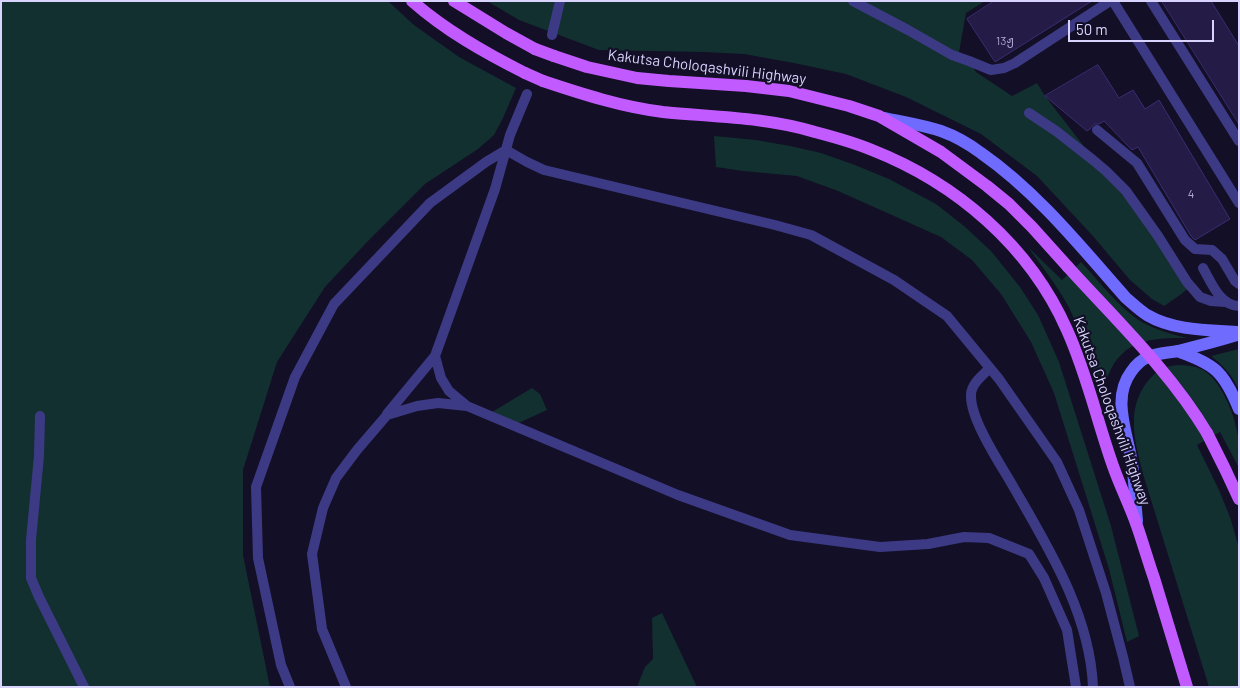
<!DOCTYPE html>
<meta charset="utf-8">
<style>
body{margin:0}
#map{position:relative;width:1240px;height:688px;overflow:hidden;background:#130f26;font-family:Barlow,sans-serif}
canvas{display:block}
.frame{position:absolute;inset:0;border:2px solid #d9d4ff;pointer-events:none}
.scale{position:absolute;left:1068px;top:20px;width:146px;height:22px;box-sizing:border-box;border:2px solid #d9d4ff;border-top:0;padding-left:6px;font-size:15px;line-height:18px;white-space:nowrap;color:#d9d4ff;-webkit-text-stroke:4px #130f26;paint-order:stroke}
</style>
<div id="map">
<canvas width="1240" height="688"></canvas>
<div class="frame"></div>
<div class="scale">50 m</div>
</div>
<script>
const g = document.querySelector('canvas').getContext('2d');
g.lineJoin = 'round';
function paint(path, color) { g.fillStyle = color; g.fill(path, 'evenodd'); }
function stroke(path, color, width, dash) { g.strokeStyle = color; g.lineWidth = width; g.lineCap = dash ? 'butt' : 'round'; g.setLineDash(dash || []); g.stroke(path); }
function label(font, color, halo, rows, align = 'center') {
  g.font = font + ' Barlow,"Noto Sans Georgian",sans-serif'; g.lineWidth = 4.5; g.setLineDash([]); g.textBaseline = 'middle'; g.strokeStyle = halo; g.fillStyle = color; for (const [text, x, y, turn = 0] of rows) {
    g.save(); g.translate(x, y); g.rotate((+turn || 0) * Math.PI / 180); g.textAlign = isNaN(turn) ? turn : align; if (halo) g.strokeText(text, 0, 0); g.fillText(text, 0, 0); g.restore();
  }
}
paint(new Path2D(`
 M 1,1 L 388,1 L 414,25 L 459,57 L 516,88 L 503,118 L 494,135 L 478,149 L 425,184 L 368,241 L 325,287 L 277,362 L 243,470 L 243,555 L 270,687 L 1,687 Z
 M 487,1 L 985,1 L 966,13 L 959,52 L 969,61 L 976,72 L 1012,96 L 1037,83 L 1045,96 L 1107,176 L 1140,215 L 1190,287 L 1180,295 L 1164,306 L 1152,299 L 1130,280 L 1092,235 L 1037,176 L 981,134 L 906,97 L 846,74 L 794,63 L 744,54 L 703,52 L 599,50 L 519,20 Z
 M 714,136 L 756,140 L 790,146 L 821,153 L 855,165 L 889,179 L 936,204 L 964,226 L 991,251 L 1020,287 L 1038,315 L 1059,362 L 1111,526 L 1139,636 L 1127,642 L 1109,569 L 1054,393 L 1031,342 L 1001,294 L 972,260 L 941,237 L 838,191 L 797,176 L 743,171 L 716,167 Z
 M 1028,247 L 1062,280 L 1081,262 C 1099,281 1120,309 1142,322 C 1156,330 1171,334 1187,338 C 1156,338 1127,338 1111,369 C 1106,378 1105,387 1102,396 C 1093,369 1085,342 1073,316 C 1062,291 1044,270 1028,247 Z
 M 1239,349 L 1239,390 C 1232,375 1224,366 1211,356 Z
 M 1178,365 C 1186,365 1194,366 1201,369 C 1221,378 1235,416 1238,436 C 1240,446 1239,458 1239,468 L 1220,432 L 1197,445 L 1219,490 L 1230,517 L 1239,548 L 1239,687 L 1209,687 L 1143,474 C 1139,457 1133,438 1134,420 C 1134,400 1145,378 1163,368 C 1168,366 1173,366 1178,365 Z
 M 532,388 L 540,394 L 547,410 L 512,426 L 492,412 Z
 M 662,613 L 697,687 L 637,687 L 645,667 L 653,659 L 652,618 Z`), '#12302f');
const building = new Path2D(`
 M 994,1 L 1092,1 L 995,62 L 967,19 Z
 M 1162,1 L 1211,1 L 1239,46 L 1239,124 Z
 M 1098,65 L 1119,98 L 1133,90 L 1145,109 L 1159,100 L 1230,219 L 1195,240 L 1191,236 L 1138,147 L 1132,150 L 1104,121 L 1099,124 L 1094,124 L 1090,129 L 1087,131 L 1045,96 Z`);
paint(building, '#241b47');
stroke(building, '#3b2d73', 1);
stroke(new Path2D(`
 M 853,1 L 908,30 L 952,55 L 969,61 L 991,70 L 1004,68 L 1015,63 L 1110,1
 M 1113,1 L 1239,203
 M 1151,1 L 1239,141
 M 552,35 L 560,1
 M 1029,113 L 1056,131 L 1093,160 L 1106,171 L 1126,191 L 1158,236 L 1187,282 L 1200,297 L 1211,301 L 1225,302
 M 1097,130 L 1137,163 L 1185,240 L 1195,249 L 1212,250 L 1222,259 L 1235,281 L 1239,284
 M 1203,268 C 1211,282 1220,306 1239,306
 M 435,356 L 441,378 L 449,391 L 467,406
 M 990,368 C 983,375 971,384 971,395 C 970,418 998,461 1010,481 C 1046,544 1090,612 1093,687
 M 387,414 L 435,356 L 495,189 L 510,135 L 527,94
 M 40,416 L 39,456 L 31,540 L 31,578 L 39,597 L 84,687
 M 290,687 L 281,665 L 258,558 L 256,487 L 295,377 L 334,304 L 430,203 L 486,162 L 506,150 L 527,162 L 544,170 L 775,225 L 811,235 L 894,280 L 947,316 L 999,379 L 1057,462 L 1079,510 L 1106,593 L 1123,657 L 1130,687
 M 346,687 L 322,629 L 312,554 L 323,508 L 336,478 L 357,450 L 387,415 L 417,406 L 438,403 L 467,406 L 678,495 L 790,535 L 880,547 L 928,544 L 964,537 L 989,538 L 1029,554 L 1044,578 L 1067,630 L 1076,687`), '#3d3a85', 10);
stroke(new Path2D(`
 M 885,118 C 903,122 923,125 941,131 C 955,136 969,144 981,153 C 1037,192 1081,247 1126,298 C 1133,304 1139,310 1147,315 C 1174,331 1209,330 1239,332
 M 1177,351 C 1215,364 1224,372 1239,409
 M 1137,521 C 1135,502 1135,483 1132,464 C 1128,434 1111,399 1131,372 C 1135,366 1141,360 1148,357 C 1157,353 1168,353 1178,351 C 1198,346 1217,341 1237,335`), '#6f6bff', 12);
stroke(new Path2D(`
 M 412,1 C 446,31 485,53 525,73
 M 454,1 L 506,33 L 535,49
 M 554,56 L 587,67 L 637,78 L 669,81 L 746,86 L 789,91 L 849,106 L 879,116 L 941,152 L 987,186 L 1009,204 L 1032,227 L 1068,267
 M 543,81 C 582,94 622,107 663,112 C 714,117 765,117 815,132 C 834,137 853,142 872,150 C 956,183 1030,246 1067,330 C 1087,374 1097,421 1113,466 C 1120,486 1130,506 1137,526 C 1143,543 1148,561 1154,578 C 1165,614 1176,650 1187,687
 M 1207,433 L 1225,469 L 1239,499`), '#c25bff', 12);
stroke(new Path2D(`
 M 535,49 L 554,56
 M 525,73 L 543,81
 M 1068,267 C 1116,320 1170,371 1207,433`), '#c25bff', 12);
label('12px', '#aca6d1', null, [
 ["13ჟ",1005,41],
 ["4",1191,194]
]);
label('15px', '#d9d4ff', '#130f26', [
 ["Kakutsa Choloqashvili Highway",707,67,7],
 ["Kakutsa Choloqashvili Highway",1112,411,70]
]);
</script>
